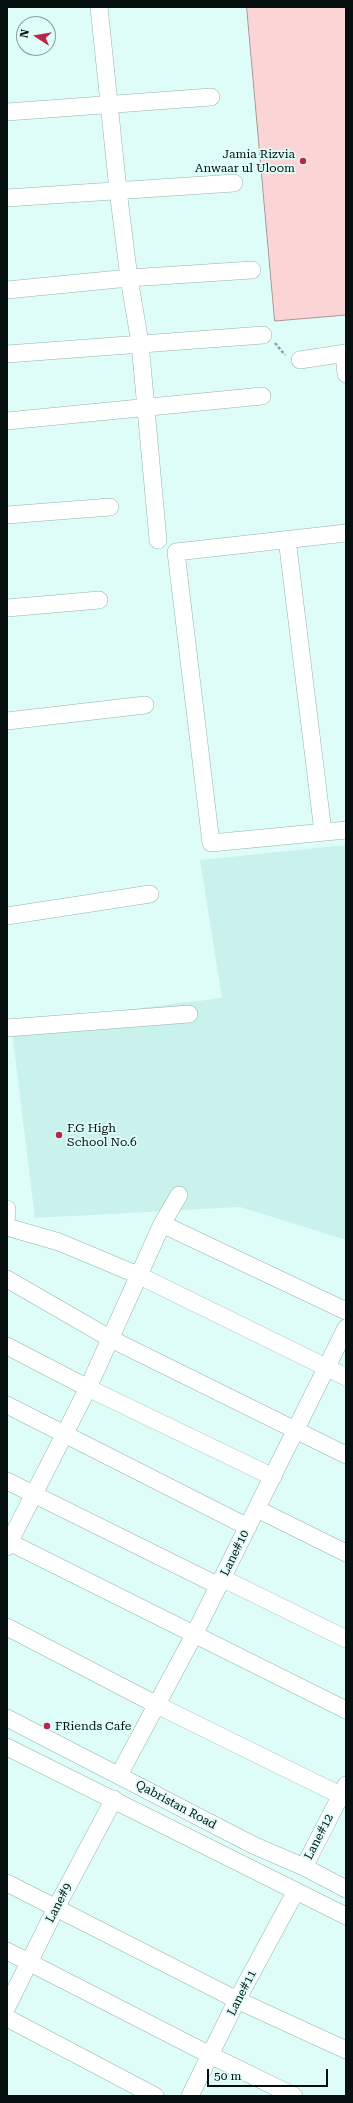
<!DOCTYPE html>
<style>
body{margin:0}
#map{position:relative;width:353px;height:2103px;overflow:hidden;background:#defdf9;font-family:"Roboto Serif",serif}
canvas{display:block}
.frame{position:absolute;inset:0;border:8px solid #050f0e;pointer-events:none}
.north{position:absolute;left:16px;top:16px;width:40px;height:40px;box-sizing:border-box;background:#defdf9;border:1px solid #879e9b;border-radius:50%;rotate:282deg;font-size:11px;font-weight:700;line-height:16px;text-align:center;color:#050f0e}
.north::after{content:'';display:block;margin:auto;width:14px;height:18px;background:#b82748;clip-path:polygon(50% 0,100% 100%,50% 72%,0 100%)}
.scale{position:absolute;left:207px;top:2069px;width:121px;height:18px;box-sizing:border-box;border:2px solid #050f0e;border-top:0;padding-left:5px;font-size:12px;line-height:14px;white-space:nowrap;color:#050f0e;-webkit-text-stroke:3px #defdf9;paint-order:stroke}
</style>
<div id="map">
<canvas width="353" height="2103"></canvas>
<div class="frame"></div>
<div class="north">N</div>
<div class="scale">50 m</div>
</div>
<script>
const g = document.querySelector('canvas').getContext('2d');
g.lineJoin = 'round';
function paint(path, color) { g.fillStyle = color; g.fill(path, 'evenodd'); }
function stroke(path, color, width, dash) { g.strokeStyle = color; g.lineWidth = width; g.lineCap = dash ? 'butt' : 'round'; g.setLineDash(dash || []); g.stroke(path); }
function label(font, color, halo, rows, align = 'center') {
  g.font = font + ' "Roboto Serif",serif'; g.lineWidth = 3.5; g.setLineDash([]); g.textBaseline = 'middle'; g.strokeStyle = halo; g.fillStyle = color; for (const [text, x, y, turn = 0] of rows) {
    g.save(); g.translate(x, y); g.rotate((+turn || 0) * Math.PI / 180); g.textAlign = isNaN(turn) ? turn : align; if (halo) g.strokeText(text, 0, 0); g.fillText(text, 0, 0); g.restore();
  }
}
paint(new Path2D(`
 M 346,845 L 346,1240 L 240,1207 L 35,1218 L 11,1024 L 222,998 L 200,860 Z`), '#caf2ed');
const building = new Path2D(`
 M 247,7 L 346,7 L 346,315 L 275,321 Z`);
paint(building, '#fbd4d6');
stroke(building, '#ae9495', 1);
const minor = new Path2D(`
 M 99,7 L 118,190 L 129,278 L 140,343 L 158,540
 M 7,112 L 211,97
 M 7,198 L 234,183
 M 7,290 L 129,278 L 252,270
 M 344,353 L 346,374
 M 7,354 L 263,335
 M 300,360 L 346,353
 M 7,421 L 262,396
 M 7,515 L 110,507
 M 346,533 L 176,552 L 211,843 L 346,830
 M 287,539 L 323,832
 M 7,608 L 99,600
 M 7,721 L 145,705
 M 7,916 L 150,894
 M 7,1028 L 189,1014
 M 7,1209 L 7,1216
 M 162,1224 L 346,1311
 M 7,1227 L 59,1242 L 138,1275 L 346,1377
 M 7,1279 L 111,1339 L 346,1455
 M 7,1346 L 88,1388 L 273,1477
 M 7,1405 L 248,1527
 M 7,1481 L 219,1586
 M 257,1509 L 346,1553
 M 7,1541 L 346,1710
 M 7,1547 L 88,1388 L 162,1224 L 179,1195
 M 222,1578 L 346,1639
 M 7,1627 L 157,1705 L 346,1798
 M 7,1718 L 253,1845 L 304,1867 L 346,1889
 M 7,1747 L 346,1916
 M 119,1775 L 194,1635 L 346,1328
 M 304,1867 L 346,1785
 M 7,1883 L 237,2000 L 346,2050
 M 7,1951 L 210,2055 L 294,2096
 M 7,2007 L 56,1908 L 114,1799
 M 7,2018 L 155,2096
 M 190,2096 L 237,2000 L 296,1891`);
stroke(minor, '#95b2ae', 18);
stroke(new Path2D(`
 M 275,343 L 285,355`), '#8ba2a0', 2.5, [3, 2]);
stroke(minor, '#fff', 17);
for (const [x, y, r, color] of [
 [303,161,4,"#b82748"],
 [59,1135,4,"#b82748"],
 [47,1726,4,"#b82748"]
]) { const dot = new Path2D(); dot.arc(x, y, r, 0, 2 * Math.PI); g.fillStyle = color; g.fill(dot); stroke(dot, '#defdf9', 1.5); }
label('12px', '#050f0e', '#defdf9', [
 ["Jamia Rizvia",295,154,"right"],
 ["Anwaar ul Uloom",295,168,"right"],
 ["F.G High",67,1128],
 ["School No.6",67,1142],
 ["FRiends Cafe",55,1726]
], 'left');
label('12px', '#050f0e', '#defdf9', [
 ["Lane#10",235,1553,-64],
 ["Qabristan Road",176,1805,28],
 ["Lane#12",319,1837,-63],
 ["Lane#9",59,1903,-63],
 ["Lane#11",242,1993,-63]
]);
</script>
